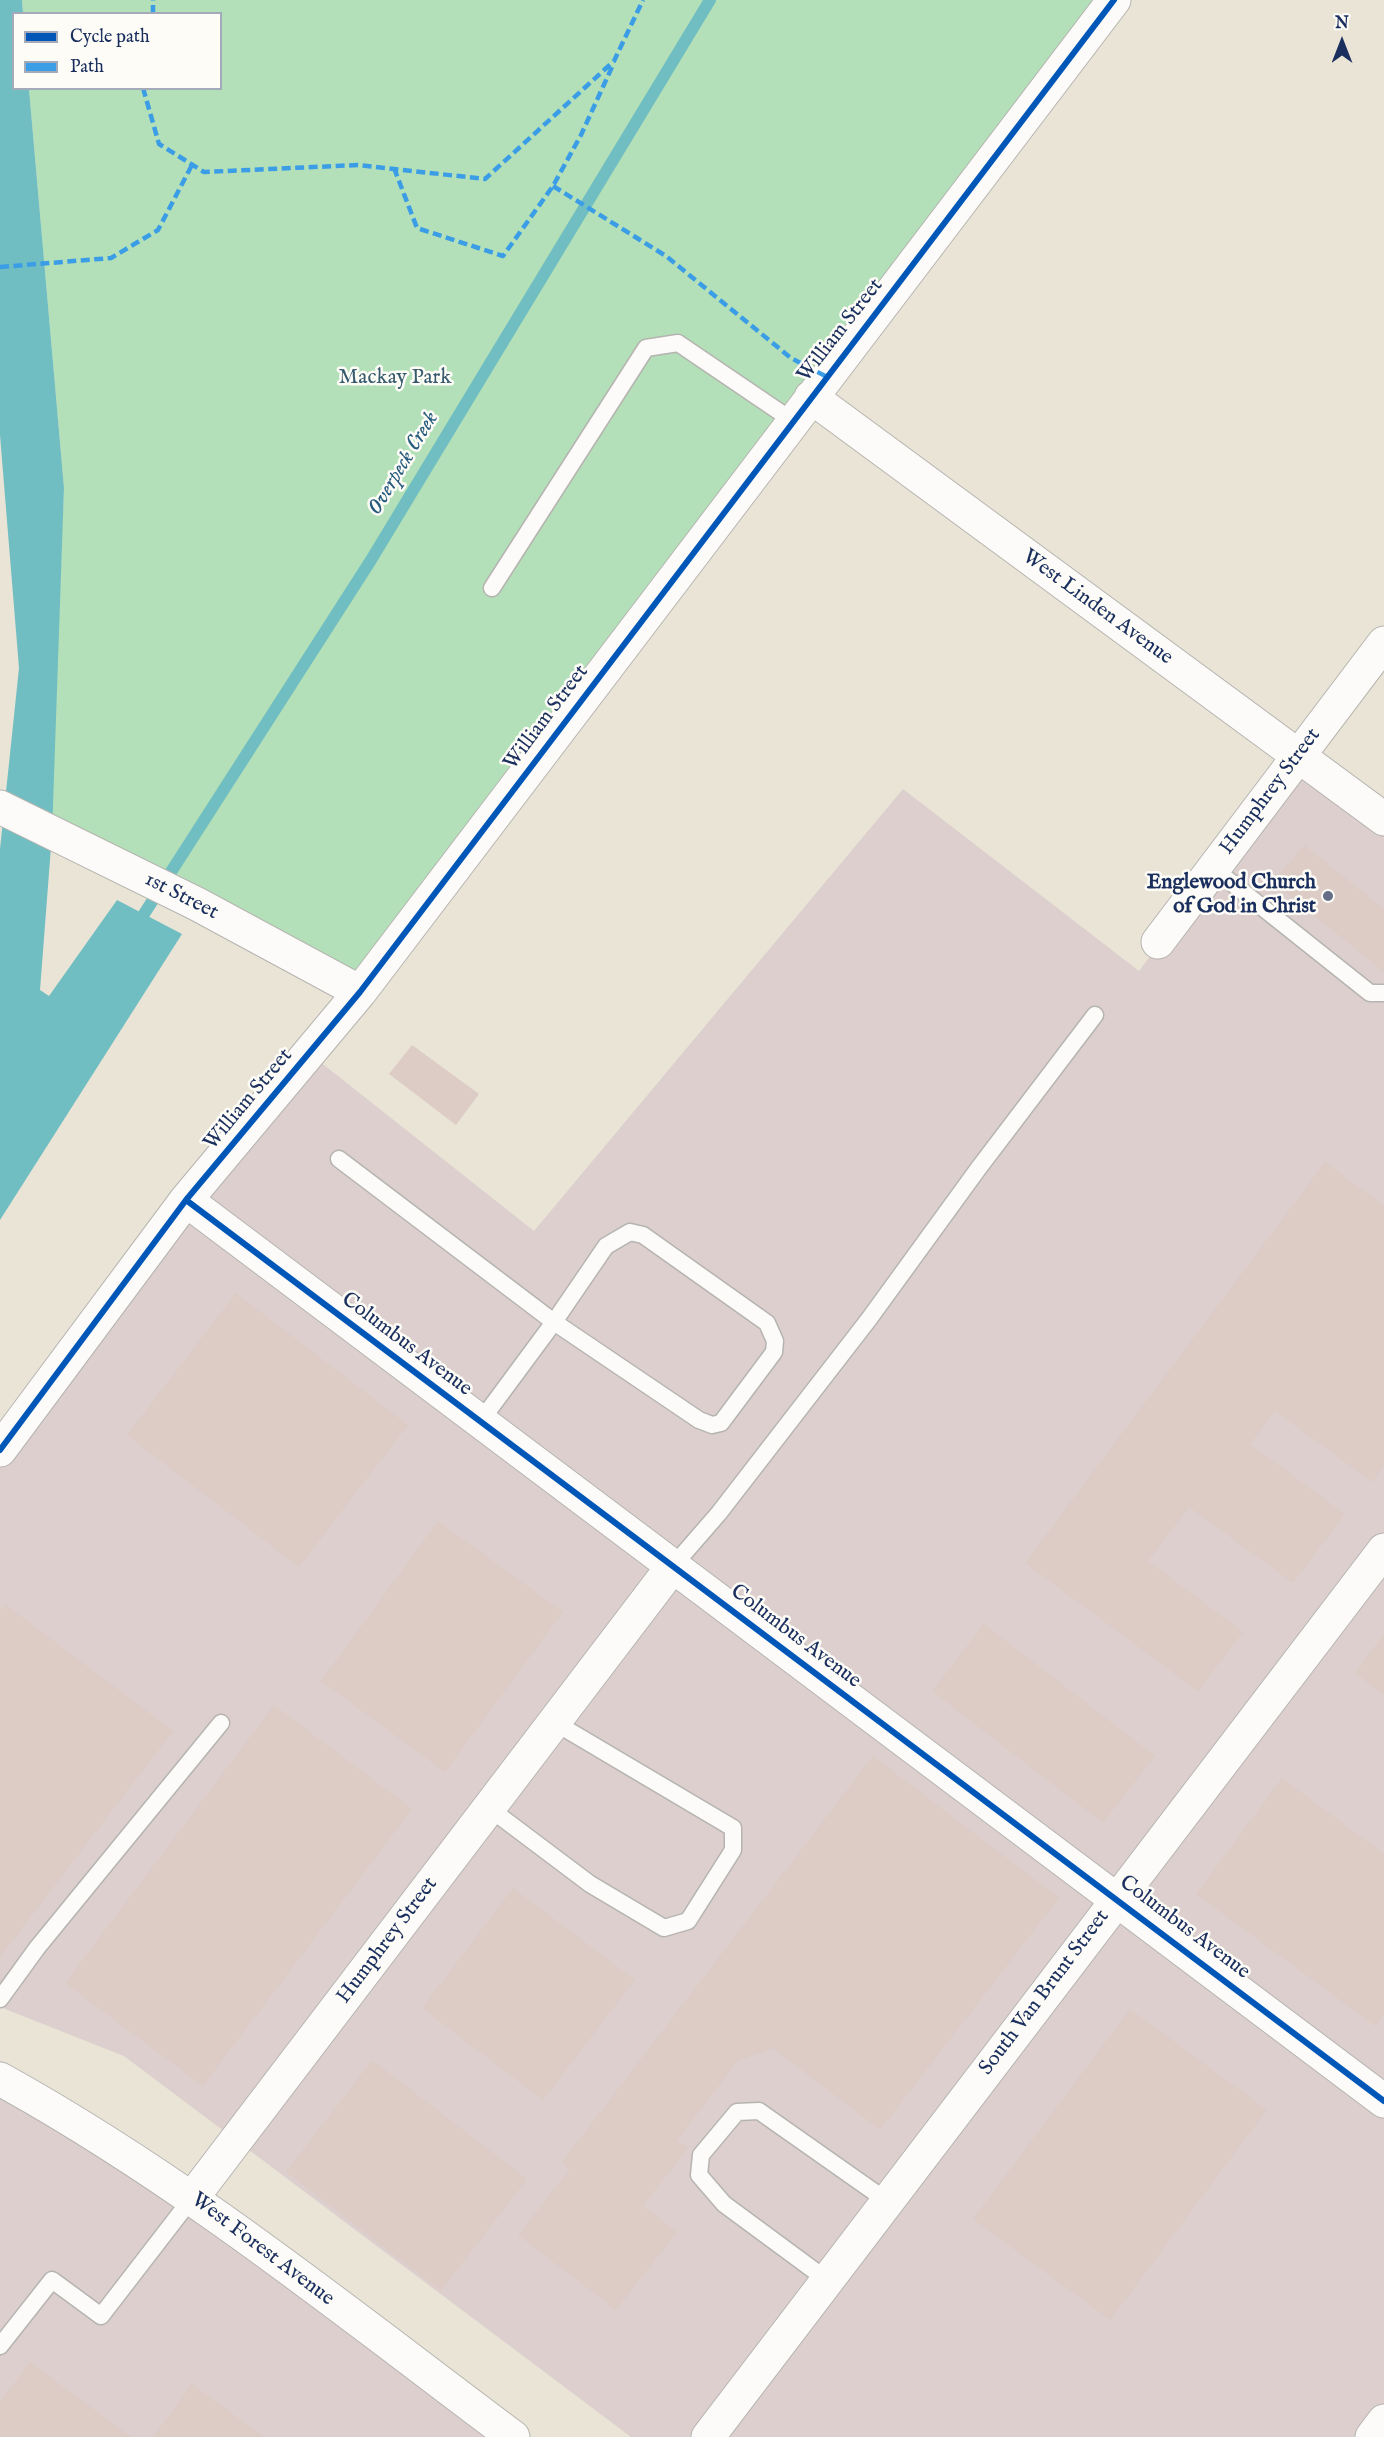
<!DOCTYPE html>
<style>
body{margin:0}
#map{position:relative;width:1384px;height:2437px;overflow:hidden;background:#e9e4d6;font-family:"IM FELL English",serif}
canvas{display:block}
.legend{position:absolute;left:12px;top:12px;width:210px;height:78px;box-sizing:border-box;background:#fdfcf7;border:2px solid #a3aaba;margin:0;padding:8px 10px;list-style:none;font-size:18px;color:#1b2f5e}
.legend li{display:flex;align-items:center;gap:12px;height:30px}
.legend b{width:30px;border:2px solid #a3aaba}
.north{position:absolute;left:1312px;top:12px;width:60px;height:60px;-webkit-text-stroke:4px #fdfcf7;paint-order:stroke;rotate:0deg;font-size:16px;font-weight:700;line-height:24px;text-align:center;color:#1b2f5e}
.north::after{content:'';display:block;margin:auto;width:21px;height:27px;background:#1b2f5e;clip-path:polygon(50% 0,100% 100%,50% 72%,0 100%)}
</style>
<div id="map">
<canvas width="1384" height="2437"></canvas>
<ul class="legend">
<li><b style="height:8px;background:#0057b8"></b>Cycle path</li>
<li><b style="height:8px;background:#3b9de6"></b>Path</li>
</ul>
<div class="north">N</div>
</div>
<script>
const g = document.querySelector('canvas').getContext('2d');
g.lineJoin = 'round';
function paint(path, color) { g.fillStyle = color; g.fill(path, 'evenodd'); }
function stroke(path, color, width, dash) { g.strokeStyle = color; g.lineWidth = width; g.lineCap = dash ? 'butt' : 'round'; g.setLineDash(dash || []); g.stroke(path); }
function label(font, color, halo, rows, align = 'center') {
  g.font = font + ' "IM FELL English",serif'; g.lineWidth = 5; g.setLineDash([]); g.textBaseline = 'middle'; g.strokeStyle = halo; g.fillStyle = color; for (const [text, x, y, turn = 0] of rows) {
    g.save(); g.translate(x, y); g.rotate((+turn || 0) * Math.PI / 180); g.textAlign = isNaN(turn) ? turn : align; if (halo) g.strokeText(text, 0, 0); g.fillText(text, 0, 0); g.restore();
  }
}
paint(new Path2D(`
 M 1294,766 L 1384,830 L 1384,2437 L 631,2437 L 124,2056 L 0,2007 L 0,1448 L 305,1050 L 534,1231 L 903,789 L 1139,971 Z
 M 0,2079 L 513,2437 L 0,2437 Z`), '#dccfce');
paint(new Path2D(`
 M 22,0 L 1115,0 L 353,987 L 51,816 L 64,488 L 29,89 L 220,88 L 220,14 L 23,13 Z`), '#b3e0b8');
paint(new Path2D(`
 M 0,0 L 22,0 L 23,13 L 14,14 L 14,88 L 29,89 L 64,488 L 52,834 L 40,990 L 49,996 L 117,900 L 182,934 L 0,1220 L 0,849 L 19,668 L 0,435 Z`), '#71bec2');
stroke(new Path2D(`
 M 144,914 L 371,560 L 710,0`), '#71bec2', 12);
paint(new Path2D(`
 M 1304,845 L 1384,909 L 1384,972 L 1273,882 Z
 M 412,1045 L 479,1094 L 456,1125 L 389,1074 Z
 M 1325,1162 L 1384,1206 L 1384,1466 L 1372,1482 L 1275,1411 L 1250,1444 L 1345,1514 L 1293,1583 L 1189,1507 L 1148,1561 L 1243,1632 L 1198,1691 L 1025,1563 Z
 M 236,1293 L 408,1425 L 299,1567 L 127,1435 Z
 M 438,1521 L 563,1612 L 445,1772 L 321,1681 Z
 M 5,1604 L 173,1731 L 0,1957 L 0,1611 Z
 M 984,1624 L 1155,1756 L 1103,1823 L 932,1691 Z
 M 1384,1634 L 1384,1695 L 1355,1673 Z
 M 274,1705 L 412,1809 L 203,2086 L 65,1983 Z
 M 873,1756 L 1059,1898 L 880,2130 L 773,2048 L 738,2061 L 677,2140 L 688,2148 L 643,2206 L 677,2232 L 616,2310 L 518,2235 L 570,2169 L 562,2162 Z
 M 1282,1778 L 1384,1854 L 1384,2014 L 1375,2026 L 1196,1894 Z
 M 513,1888 L 635,1980 L 543,2100 L 422,2008 Z
 M 1130,2009 L 1267,2110 L 1110,2320 L 973,2219 Z
 M 372,2060 L 527,2179 L 441,2291 L 286,2172 Z
 M 30,2362 L 131,2437 L 0,2437 L 0,2402 Z
 M 192,2384 L 264,2437 L 153,2437 Z`), '#ddccc6');
const service = new Path2D(`
 M 492,588 L 646,348 L 678,343 L 793,421
 M 1213,868 L 1370,993 L 1384,993
 M 339,1159 L 554,1322 L 699,1420 L 712,1425 L 721,1423 L 774,1352 L 775,1341 L 767,1323 L 643,1235 L 630,1232 L 606,1246 L 554,1322 L 480,1422
 M 673,1566 L 719,1513 L 869,1319 L 978,1169 L 1095,1015
 M 489,1808 L 590,1884 L 664,1928 L 688,1921 L 733,1850 L 733,1828 L 554,1722
 M 0,1999 L 37,1948 L 221,1723
 M 827,2280 L 724,2204 L 699,2175 L 701,2155 L 737,2112 L 759,2111 L 887,2201
 M 0,2346 L 52,2280 L 101,2316 L 192,2198`);
const minor = new Path2D(`
 M 811,397 L 1384,819
 M 0,807 L 197,904 L 360,992
 M 1158,942 L 1384,643
 M 186,1200 L 1384,2101
 M 0,1450 L 186,1200 L 360,992 L 1114,0
 M 192,2198 L 673,1566
 M 708,2437 L 1384,1550
 M 1372,2437 L 1384,2421`);
const tertiary = new Path2D(`
 M 0,2079 C 183,2180 346,2312 513,2437`);
stroke(service, '#b5b4b0', 19);
stroke(minor, '#b5b4b0', 35);
stroke(tertiary, '#b5b4b0', 35);
stroke(service, '#fcfbf9', 16);
stroke(minor, '#fcfbf9', 33);
stroke(tertiary, '#fcfbf9', 33);
stroke(new Path2D(`
 M 153,14 L 153,0
 M 143,88 L 159,144 L 204,172 L 358,165 L 485,179 L 614,61 L 643,0
 M 394,168 L 417,228 L 503,256 L 553,186 L 581,135 L 612,67
 M 553,186 L 666,256 L 791,358 L 827,377
 M 0,267 L 111,258 L 158,230 L 192,165`), '#3b9de6', 4.5, [9, 4.5]);
stroke(new Path2D(`
 M 186,1200 L 1384,2101
 M 0,1450 L 186,1200 L 360,992 L 1114,0`), '#0057b8', 6);
for (const [x, y, r, color] of [
 [1328,896,6,"#636e88"]
]) { const dot = new Path2D(); dot.arc(x, y, r, 0, 2 * Math.PI); g.fillStyle = color; g.fill(dot); stroke(dot, '#fdfcf7', 2); }
label('21px', '#1b2f5e', '#fdfcf7', [
 ["William Street",841,331,-52],
 ["West Linden Avenue",1097,608,36],
 ["William Street",547,718,-53],
 ["Humphrey Street",1271,792,-53],
 ["1st Street",181,897,27],
 ["William Street",249,1100,-50],
 ["Columbus Avenue",406,1345,37],
 ["Columbus Avenue",795,1637,37],
 ["Columbus Avenue",1184,1928,37],
 ["Humphrey Street",388,1941,-53],
 ["South Van Brunt Street",1045,1993,-53],
 ["West Forest Avenue",262,2250,37]
]);
label('21px', '#365a6e', '#fdfcf7', [
 ["Mackay Park",395,379]
]);
label('bold 21px', '#1b2f5e', '#fdfcf7', [
 ["Englewood Church",1316,884],
 ["of God in Christ",1316,908]
], 'right');
label('italic 22px', '#275b7e', '#fdfcf7', [
 ["Overpeck Creek",404,464,-59]
]);
</script>
